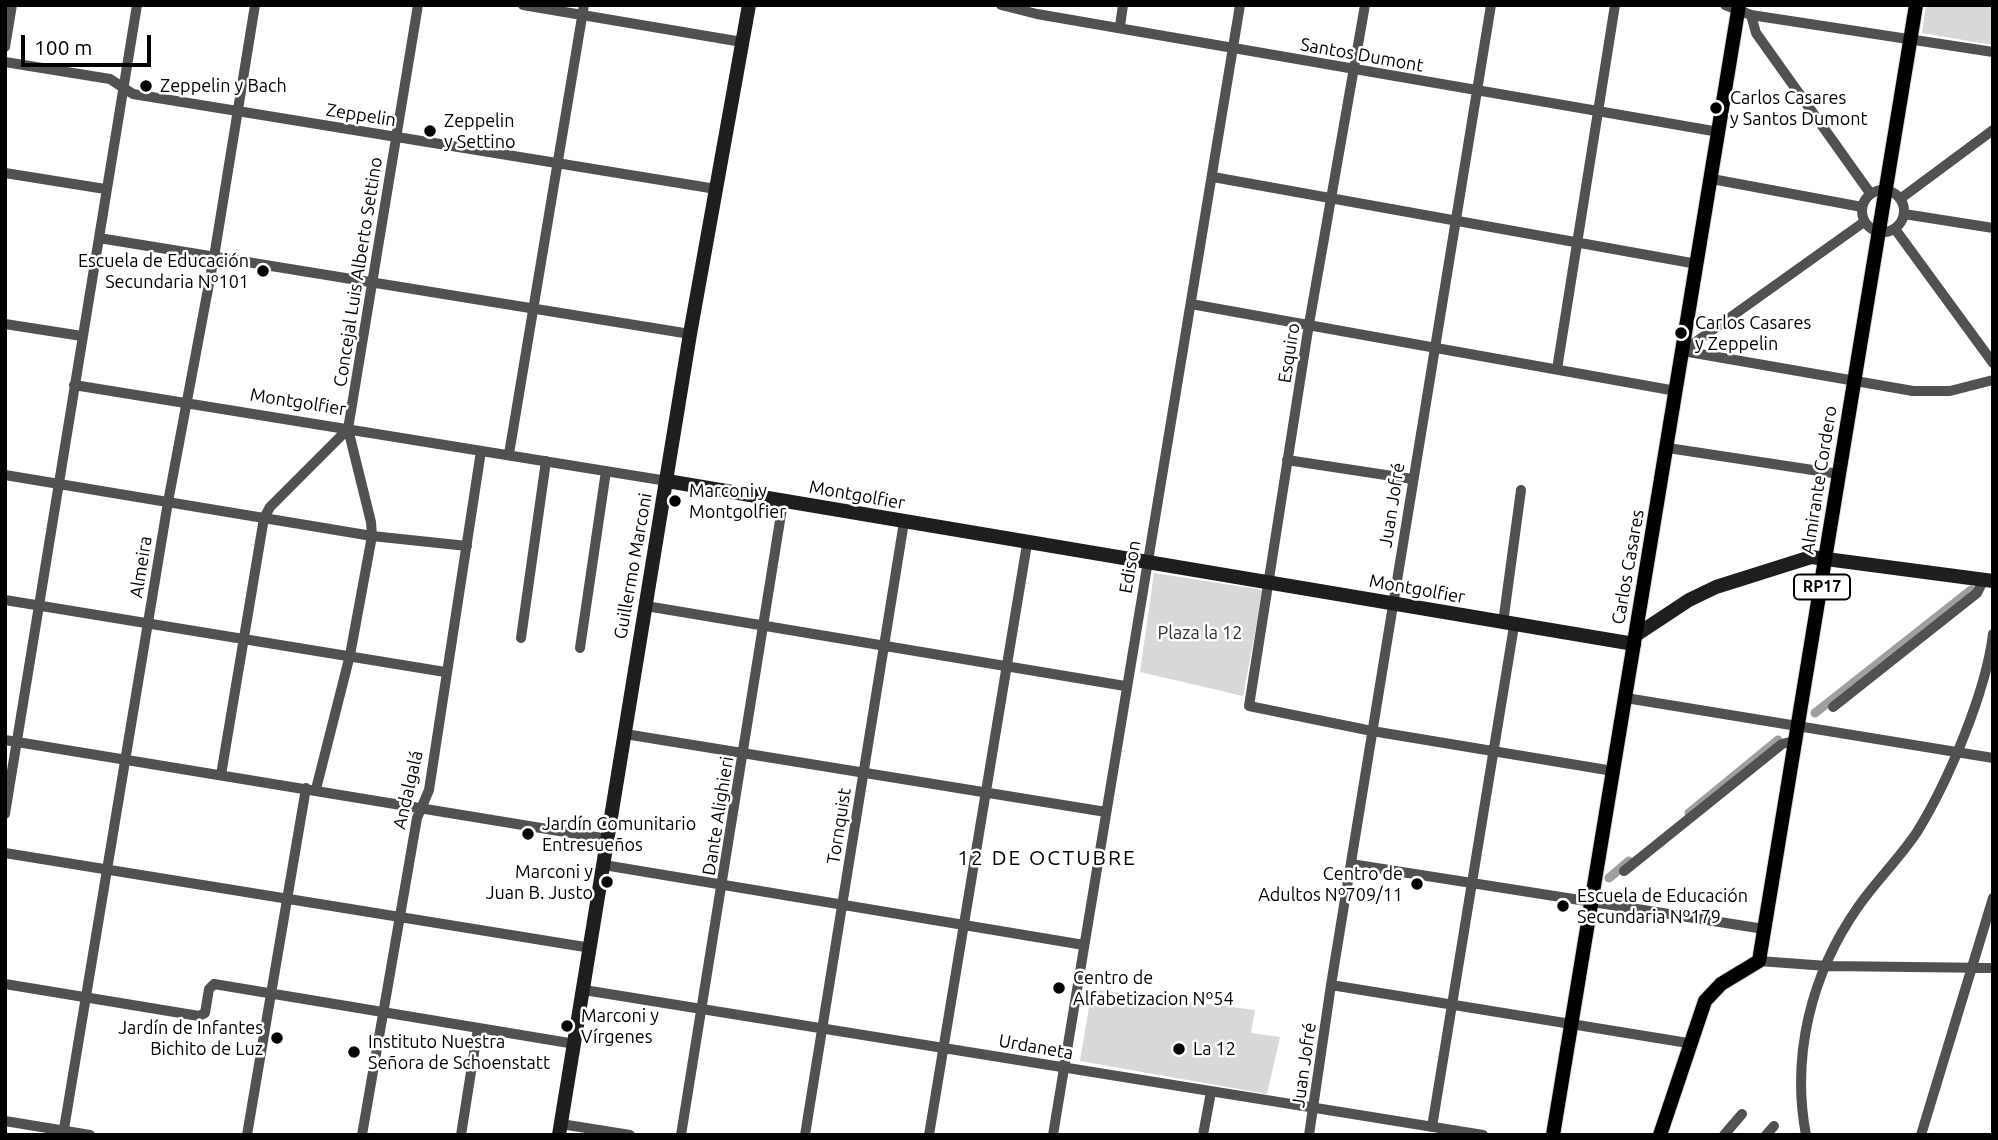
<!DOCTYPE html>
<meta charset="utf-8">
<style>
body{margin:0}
#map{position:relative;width:1998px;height:1140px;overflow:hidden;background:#fff;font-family:Ubuntu,sans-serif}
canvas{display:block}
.frame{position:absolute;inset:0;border:7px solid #000;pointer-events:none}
.scale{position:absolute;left:21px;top:35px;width:130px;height:32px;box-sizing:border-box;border:4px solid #000;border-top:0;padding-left:9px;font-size:21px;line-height:24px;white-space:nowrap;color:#000;-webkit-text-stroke:5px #fff;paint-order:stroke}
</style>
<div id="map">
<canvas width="1998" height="1140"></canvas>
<div class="frame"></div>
<div class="scale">100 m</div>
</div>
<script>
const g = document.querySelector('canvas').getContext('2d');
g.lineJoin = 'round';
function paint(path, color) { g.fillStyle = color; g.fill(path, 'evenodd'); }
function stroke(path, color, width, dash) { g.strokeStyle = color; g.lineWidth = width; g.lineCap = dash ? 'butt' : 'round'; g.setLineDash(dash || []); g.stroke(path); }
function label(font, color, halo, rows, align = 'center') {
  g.font = font + ' Ubuntu,sans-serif'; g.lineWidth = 5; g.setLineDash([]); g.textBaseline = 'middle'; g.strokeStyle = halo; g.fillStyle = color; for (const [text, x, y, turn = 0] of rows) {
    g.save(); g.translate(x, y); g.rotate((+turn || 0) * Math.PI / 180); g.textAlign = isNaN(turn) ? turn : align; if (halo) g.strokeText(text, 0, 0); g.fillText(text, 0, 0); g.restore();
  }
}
paint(new Path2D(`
 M 1926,5 L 1993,5 L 1993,45 L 1922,33 Z
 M 1154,573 L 1263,590 L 1243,696 L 1140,672 Z
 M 1092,989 L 1255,1010 L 1251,1033 L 1280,1037 L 1267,1094 L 1080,1061 Z`), '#d8d8d8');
stroke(new Path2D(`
 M 1815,713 L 1971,590
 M 1689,813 L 1778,740
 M 1609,878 L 1629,861`), '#9f9f9f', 9);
const primary = new Path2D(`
 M 1553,1135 L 1739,5
 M 1660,1135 L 1705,1001 L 1721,984 L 1759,961 L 1916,5`);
stroke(primary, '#dbdbdb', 16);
stroke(new Path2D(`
 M 523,5 L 742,42
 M 1001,5 L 1037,14 L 1719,132
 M 1365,5 L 1309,324 L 1249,706 L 1372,731 L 1613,771
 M 1725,5 L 1751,15 L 1993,52
 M 1751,15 L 1756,33 L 1870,193
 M 1120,26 L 1123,5
 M 5,47 L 12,5
 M 5,62 L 110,79 L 133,94 L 716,189
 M 5,173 L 105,189
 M 1213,177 L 1697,264
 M 1712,179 L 1862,207
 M1862 211a21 21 0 1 1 42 0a21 21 0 1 1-42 0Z
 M 1900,199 L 1993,130
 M 1904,214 L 1993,228
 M 1895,229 L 1993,363
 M 99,238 L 690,334
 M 1191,304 L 1676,391
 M 5,324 L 82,336
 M 1683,351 L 1913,391 L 1950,391 L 1993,380
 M 1683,351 L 1864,222
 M 1557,369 L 1615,5
 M 74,385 L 667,481
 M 1668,448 L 1839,474
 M 509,454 L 584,5
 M 1287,460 L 1412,479
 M 5,475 L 372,536 L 467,546
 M 5,600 L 445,672
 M 646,606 L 1125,686
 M 1503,623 L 1521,490
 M 521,638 L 546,461
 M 580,648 L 606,471
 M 1626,698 L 1993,758
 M 1833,707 L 1977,593 L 1984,579
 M 625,734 L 1106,812
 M 5,740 L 608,839
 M 221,775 L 264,518 L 270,507 L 348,429
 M 316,789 L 350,655 L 372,536 L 371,522 L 348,429 L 418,5
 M 5,814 L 137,5
 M 5,853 L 591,948
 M 1351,864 L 1764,929
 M 604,865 L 1084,945
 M 1624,871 L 1782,744 L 1794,741
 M 1759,961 L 1827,966 L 1993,968
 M 5,984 L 199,1016 L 205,1013 L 209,989 L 214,984 L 575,1044
 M 1331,985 L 1688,1043
 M 584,990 L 1483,1135
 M 5,1121 L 90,1135
 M 561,1124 L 630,1135
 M 1432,1127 L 1514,626
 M 63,1135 L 168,502 L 214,257 L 255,5
 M 247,1135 L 306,788
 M 362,1135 L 417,818 L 429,790 L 481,451
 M 461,1135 L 478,1028
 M 681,1135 L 783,502
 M 805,1135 L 904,522
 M 929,1135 L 1027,544
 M 1053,1135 L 1240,5
 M 1203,1135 L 1211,1092
 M 1309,1135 L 1331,985 L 1491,5
 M 1724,1135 L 1742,1114
 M 1766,1135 L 1774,1126
 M 1806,1135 C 1791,1056 1811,974 1858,907 C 1876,881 1899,859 1917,832 C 1948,782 1986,692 1993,634
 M 1921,1135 L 1993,898`), '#515151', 10);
stroke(new Path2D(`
 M 667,481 L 1634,644
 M 1636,635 L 1689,600 L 1716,587 L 1811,557 L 1993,581
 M 559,1135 L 690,334 L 749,5`), '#1e1e1e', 14);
stroke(primary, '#000', 14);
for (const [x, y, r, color] of [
 [146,86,7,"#000"],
 [1716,108,7,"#000"],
 [430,131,7,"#000"],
 [263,271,7,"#000"],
 [1681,333,7,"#000"],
 [675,501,7,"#000"],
 [528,834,7,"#000"],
 [607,882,7,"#000"],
 [1417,884,7,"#000"],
 [1563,906,7,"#000"],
 [1059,988,7,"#000"],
 [567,1026,7,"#000"],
 [277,1038,7,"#000"],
 [1179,1049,7,"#000"],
 [354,1052,7,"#000"]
]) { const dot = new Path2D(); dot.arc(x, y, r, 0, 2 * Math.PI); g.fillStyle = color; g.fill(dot); stroke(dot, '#fff', 2.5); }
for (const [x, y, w] of [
 [1822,587,56]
]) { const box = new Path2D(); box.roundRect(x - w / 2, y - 12.5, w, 25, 5); g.fillStyle = '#fff'; g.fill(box); stroke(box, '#000', 2); }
label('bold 16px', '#000', null, [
 ["RP17",1822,587]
]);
label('18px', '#000', '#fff', [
 ["Santos Dumont",1362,55,10],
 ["Zeppelin",361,115,9],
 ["Concejal Luis Alberto Settino",358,272,-81],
 ["Esquiro",1289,353,-81],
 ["Montgolfier",298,402,9],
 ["Almirante Cordero",1819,480,-81],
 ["Montgolfier",857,495,10],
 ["Juan Jofré",1392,505,-81],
 ["Guillermo Marconi",633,566,-80],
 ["Almeira",141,567,-81],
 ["Edison",1130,567,-80],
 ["Carlos Casares",1628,567,-80],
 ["Montgolfier",1417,589,10],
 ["Andalgalá",408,790,-77],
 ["Dante Alighieri",718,816,-81],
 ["Tornquist",839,826,-81],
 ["Urdaneta",1036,1047,10],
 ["Juan Jofré",1304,1065,-82]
]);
label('18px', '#000', '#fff', [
 ["Zeppelin y Bach",160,86],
 ["Carlos Casares",1730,98],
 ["y Santos Dumont",1730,119],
 ["Zeppelin",444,121],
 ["y Settino",444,142],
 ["Escuela de Educación",249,261,"right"],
 ["Secundaria Nº101",249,282,"right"],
 ["Carlos Casares",1695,323],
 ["y Zeppelin",1695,344],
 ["Marconi y",689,491],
 ["Montgolfier",689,512],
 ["Jardín Comunitario",542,824],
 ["Entresueños",542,845],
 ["Marconi y",593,872,"right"],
 ["Juan B. Justo",593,893,"right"],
 ["Centro de",1403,874,"right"],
 ["Adultos Nº709/11",1403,895,"right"],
 ["Escuela de Educación",1577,896],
 ["Secundaria Nº179",1577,917],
 ["Centro de",1073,978],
 ["Alfabetizacion Nº54",1073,999],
 ["Marconi y",581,1016],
 ["Vírgenes",581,1037],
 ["Jardín de Infantes",263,1028,"right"],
 ["Bichito de Luz",263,1049,"right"],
 ["Instituto Nuestra",368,1042],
 ["Señora de Schoenstatt",368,1063],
 ["La 12",1193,1049]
], 'left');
label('18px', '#2f2f2f', '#fff', [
 ["Plaza la 12",1200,633]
]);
g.letterSpacing = '2px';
label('21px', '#000', '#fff', [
 ["12 DE OCTUBRE",1047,858]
]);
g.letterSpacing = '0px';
</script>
